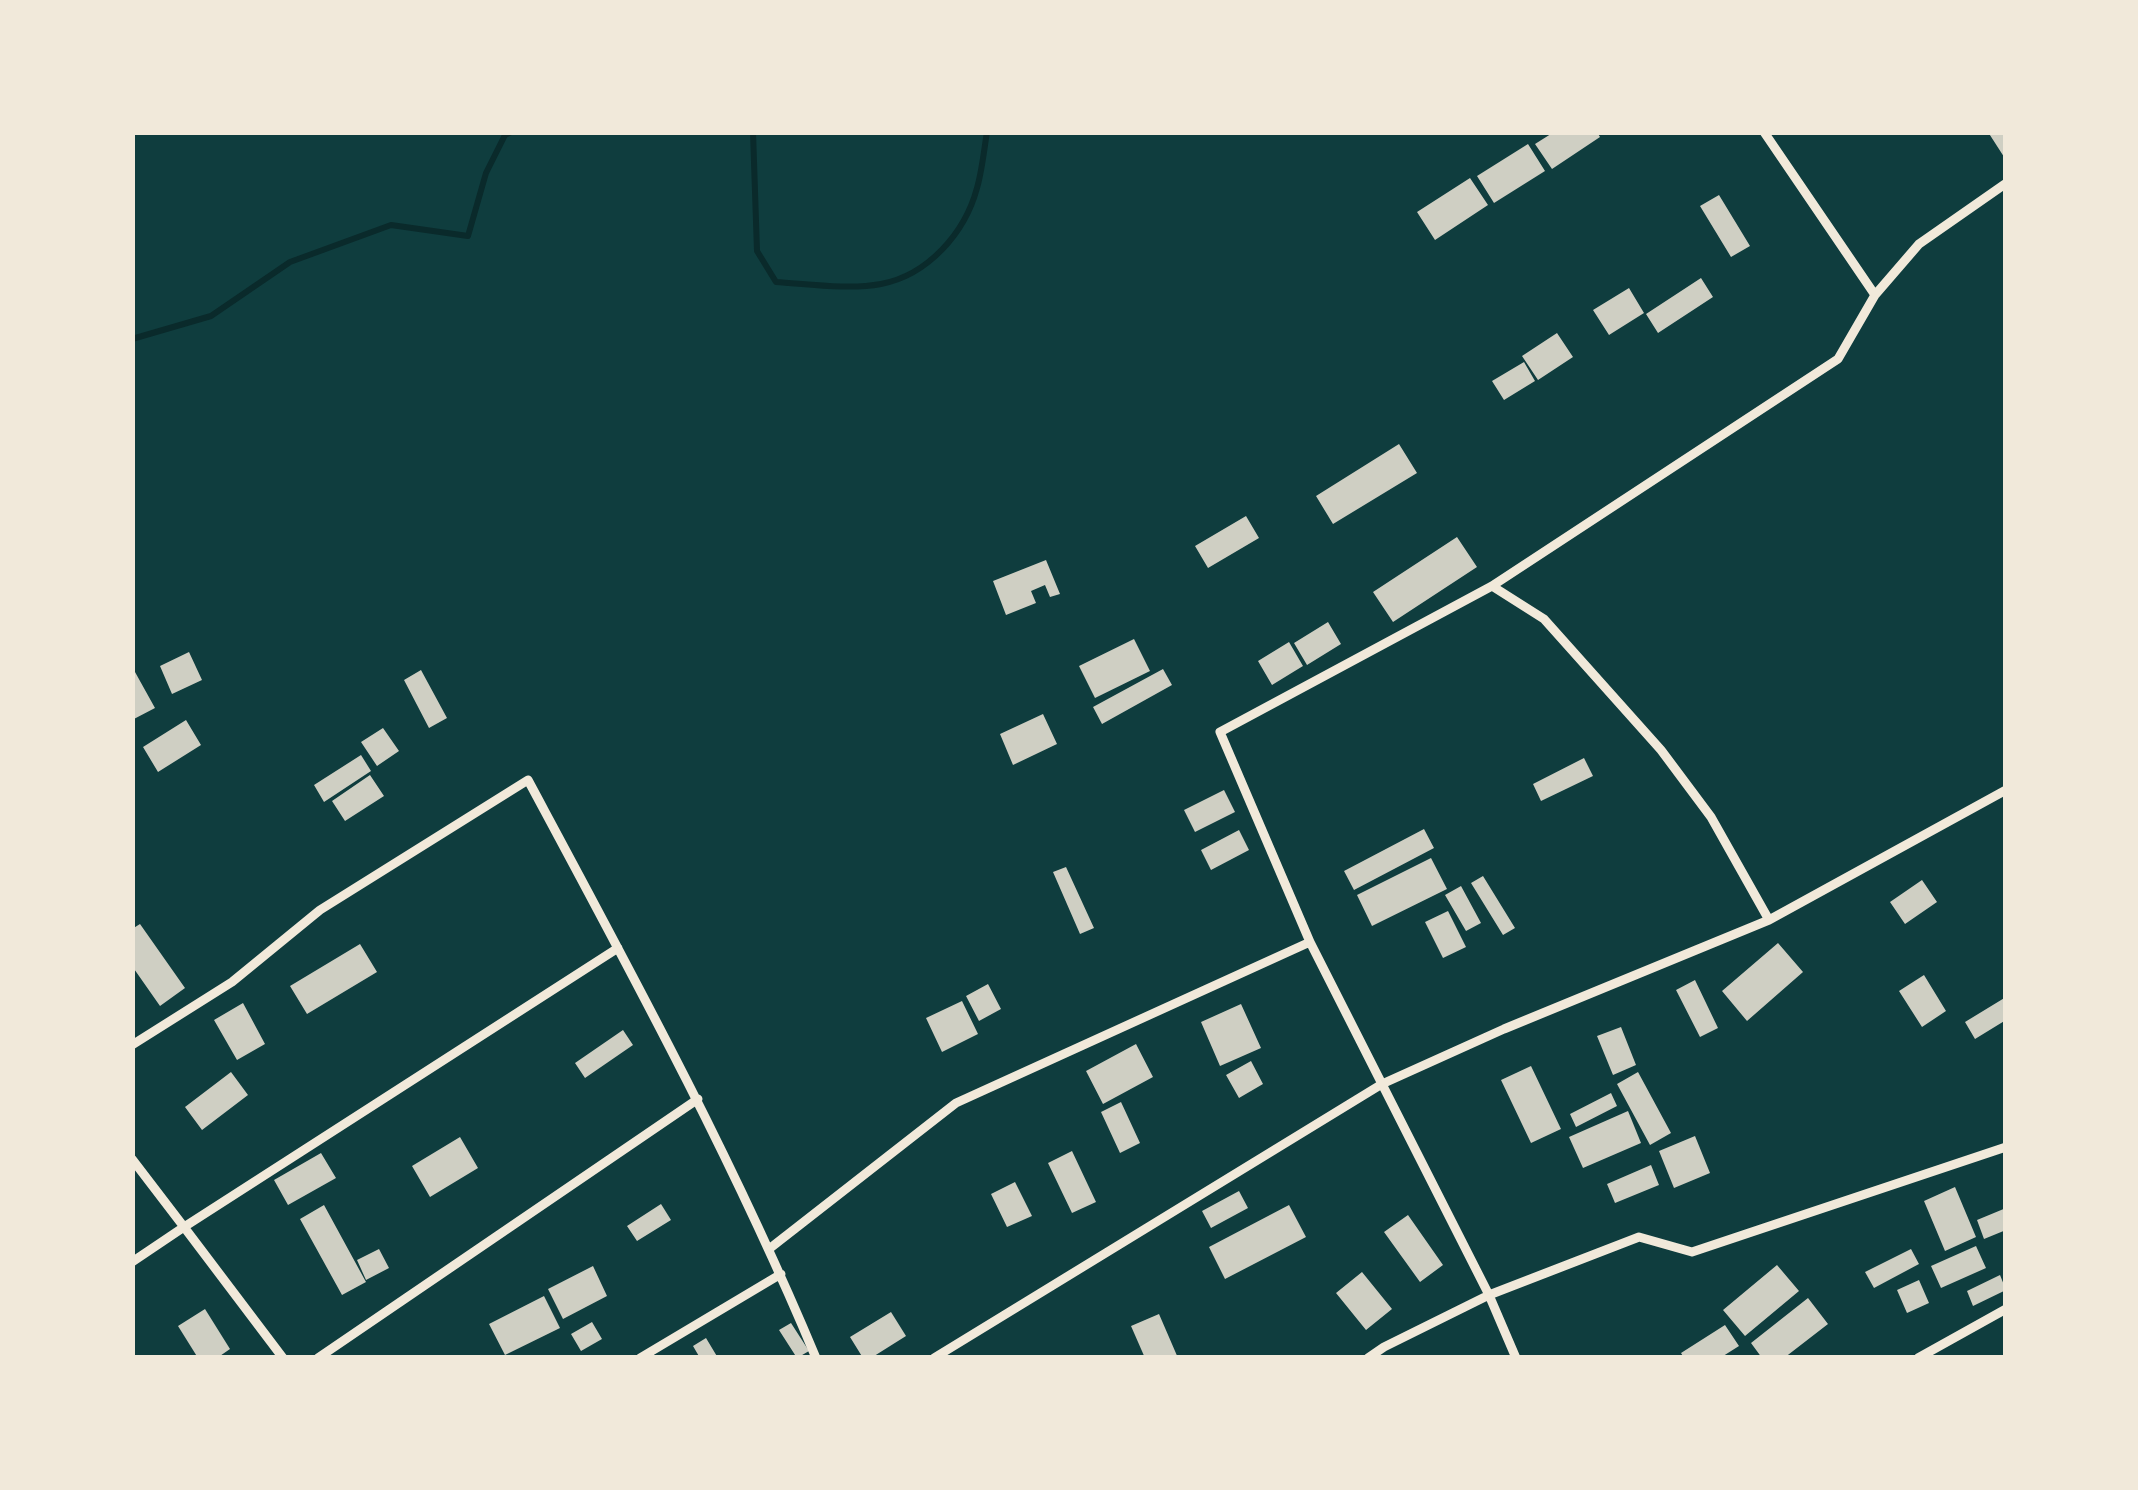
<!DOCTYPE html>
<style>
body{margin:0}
#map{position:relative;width:2138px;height:1490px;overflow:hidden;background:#0f3d3e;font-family:"Open Sans",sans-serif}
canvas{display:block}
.frame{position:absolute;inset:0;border:135px solid #f1e9da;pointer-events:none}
</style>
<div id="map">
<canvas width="2138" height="1490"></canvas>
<div class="frame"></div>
</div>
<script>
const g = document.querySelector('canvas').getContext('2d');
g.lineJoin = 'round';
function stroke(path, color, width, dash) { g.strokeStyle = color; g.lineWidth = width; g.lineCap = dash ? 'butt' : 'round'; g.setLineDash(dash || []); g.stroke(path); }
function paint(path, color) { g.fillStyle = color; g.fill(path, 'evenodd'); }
stroke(new Path2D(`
 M 753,132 L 757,251 L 776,282 C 808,284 849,290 881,284 C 928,275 965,233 977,188 C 982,171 984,150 987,132
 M 132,339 L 211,316 L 290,262 L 391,225 L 468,236 L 486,173 L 505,135 L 511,132`), '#0a2a2b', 6);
paint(new Path2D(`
 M 1554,132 L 1597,132 L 1600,137 L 1552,169 L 1535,144 Z
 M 1988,132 L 2006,132 L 2006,160 Z
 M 1528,144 L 1545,171 L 1494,203 L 1477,176 Z
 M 1470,178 L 1488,205 L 1435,240 L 1417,212 Z
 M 1719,195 L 1750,246 L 1731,257 L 1700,206 Z
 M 1701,278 L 1713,297 L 1658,333 L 1646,314 Z
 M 1629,288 L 1644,313 L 1609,335 L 1593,310 Z
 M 1557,333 L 1573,357 L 1538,380 L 1522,356 Z
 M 1524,362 L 1535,381 L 1504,400 L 1492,381 Z
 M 1399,444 L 1417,473 L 1333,524 L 1316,496 Z
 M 1246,516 L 1259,538 L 1208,568 L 1195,546 Z
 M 1457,537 L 1477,567 L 1393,622 L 1373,592 Z
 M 1046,560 L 1060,594 L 1050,597 L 1045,585 L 1031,591 L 1036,603 L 1006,615 L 993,581 Z
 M 1328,622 L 1341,644 L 1307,665 L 1294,643 Z
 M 1134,639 L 1150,671 L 1095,698 L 1079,666 Z
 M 1289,642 L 1303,666 L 1272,685 L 1258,661 Z
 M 189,652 L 202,680 L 172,694 L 160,666 Z
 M 1163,669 L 1172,685 L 1102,724 L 1093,707 Z
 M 421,670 L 447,718 L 429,728 L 404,680 Z
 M 135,672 L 155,708 L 132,720 L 132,674 Z
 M 1043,714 L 1057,744 L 1013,765 L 1000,734 Z
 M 186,720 L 201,745 L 158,772 L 143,747 Z
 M 383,728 L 399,751 L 377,766 L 361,742 Z
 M 361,755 L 371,771 L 324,802 L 314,785 Z
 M 1584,758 L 1593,776 L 1541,801 L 1533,784 Z
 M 370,775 L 384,796 L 345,821 L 332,801 Z
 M 1224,790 L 1235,812 L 1195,832 L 1184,810 Z
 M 1424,829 L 1434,848 L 1354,890 L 1344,871 Z
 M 1239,830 L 1249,850 L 1211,870 L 1201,850 Z
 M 1431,858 L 1447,889 L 1372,926 L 1357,895 Z
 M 1066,867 L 1094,928 L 1080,934 L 1053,872 Z
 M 1483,876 L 1515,928 L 1503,935 L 1471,883 Z
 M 1922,880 L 1937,902 L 1905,924 L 1890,902 Z
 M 1461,886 L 1481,923 L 1466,931 L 1445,895 Z
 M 1448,911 L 1466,947 L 1443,958 L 1425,922 Z
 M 140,924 L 185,988 L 160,1006 L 132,966 L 132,929 Z
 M 1778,943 L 1803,972 L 1747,1021 L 1722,991 Z
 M 360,944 L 377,972 L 307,1014 L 290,986 Z
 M 1924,975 L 1946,1011 L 1922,1027 L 1899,991 Z
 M 1695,980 L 1718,1028 L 1700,1037 L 1676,990 Z
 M 988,984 L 1001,1009 L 979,1021 L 966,996 Z
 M 2006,997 L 2006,1020 L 1975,1039 L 1965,1022 Z
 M 962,1001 L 978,1034 L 942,1052 L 926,1018 Z
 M 243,1003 L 265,1044 L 237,1060 L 214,1020 Z
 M 1241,1004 L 1261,1048 L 1220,1066 L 1201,1022 Z
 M 1621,1027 L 1636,1065 L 1613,1075 L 1597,1036 Z
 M 623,1030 L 633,1045 L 585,1078 L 575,1063 Z
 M 1136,1044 L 1153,1077 L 1103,1104 L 1086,1071 Z
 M 1251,1061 L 1263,1084 L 1239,1098 L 1226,1075 Z
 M 1531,1066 L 1561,1129 L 1531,1143 L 1501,1080 Z
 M 231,1072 L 248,1095 L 202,1130 L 185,1107 Z
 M 1638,1072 L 1671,1133 L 1650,1145 L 1617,1084 Z
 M 1611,1093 L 1617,1106 L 1576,1127 L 1570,1114 Z
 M 1121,1102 L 1140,1143 L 1120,1153 L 1101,1112 Z
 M 1628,1111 L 1641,1143 L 1583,1168 L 1569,1137 Z
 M 1695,1136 L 1710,1173 L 1674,1188 L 1659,1151 Z
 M 460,1137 L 478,1168 L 430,1197 L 412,1166 Z
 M 1072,1151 L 1096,1202 L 1072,1213 L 1048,1163 Z
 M 321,1153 L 336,1178 L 288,1205 L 274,1180 Z
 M 1651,1165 L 1659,1185 L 1615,1203 L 1607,1184 Z
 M 1015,1182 L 1032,1216 L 1007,1227 L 991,1194 Z
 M 1955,1187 L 1976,1237 L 1945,1251 L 1924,1201 Z
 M 1239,1191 L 1248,1208 L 1211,1228 L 1202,1211 Z
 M 661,1204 L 671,1220 L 637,1241 L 627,1226 Z
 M 324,1205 L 366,1282 L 342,1295 L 300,1219 Z
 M 1289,1205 L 1306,1237 L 1225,1279 L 1209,1247 Z
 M 2006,1208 L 2006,1230 L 1984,1239 L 1977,1220 Z
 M 1408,1215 L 1443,1265 L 1420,1282 L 1384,1232 Z
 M 1976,1246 L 1986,1268 L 1941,1288 L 1931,1266 Z
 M 379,1249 L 389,1268 L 366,1280 L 357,1260 Z
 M 1911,1249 L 1919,1264 L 1874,1288 L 1865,1272 Z
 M 1777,1265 L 1799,1291 L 1745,1336 L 1723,1310 Z
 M 593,1266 L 607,1296 L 563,1319 L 548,1289 Z
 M 1362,1272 L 1392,1309 L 1366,1330 L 1336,1293 Z
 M 2000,1275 L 2006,1290 L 1973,1306 L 1967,1291 Z
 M 1919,1280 L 1929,1303 L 1907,1313 L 1897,1290 Z
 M 544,1296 L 560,1328 L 505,1355 L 489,1324 Z
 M 1808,1298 L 1828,1324 L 1784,1358 L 1762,1358 L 1751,1343 Z
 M 205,1309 L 230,1349 L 217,1358 L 198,1358 L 178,1326 Z
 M 891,1312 L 906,1336 L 871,1358 L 863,1358 L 850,1337 Z
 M 1159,1314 L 1178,1358 L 1145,1358 L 1131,1326 Z
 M 592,1322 L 602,1339 L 581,1351 L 571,1334 Z
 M 791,1323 L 809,1351 L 797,1358 L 779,1330 Z
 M 1725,1325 L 1739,1346 L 1720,1358 L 1684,1358 L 1681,1353 Z
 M 706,1338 L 718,1358 L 700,1358 L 693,1346 Z`), '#cfcfc3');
stroke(new Path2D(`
 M 1764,132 L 1875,295
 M 1492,586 L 1544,619 L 1661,750 L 1711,817 L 1769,920
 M 132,1045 L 232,982 L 320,910 L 528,780 C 630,970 733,1159 816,1358
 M 132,1159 L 184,1227 L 618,948
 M 769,1249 L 956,1103 L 1310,942
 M 132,1262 L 184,1227 L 283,1358
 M 318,1358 L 698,1099
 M 640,1358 L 781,1274
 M 934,1358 L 1382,1084 L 1504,1029 L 1769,920 L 2006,790
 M 1368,1358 L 1384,1347 L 1489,1295 L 1639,1237 L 1692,1252 L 2006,1147
 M 1516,1358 L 1489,1295 L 1310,942 L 1220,732 L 1492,586 L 1838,359 L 1875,295 L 1919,244 L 2005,184
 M 1918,1358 L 2006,1309`), '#f1e9da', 9);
</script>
